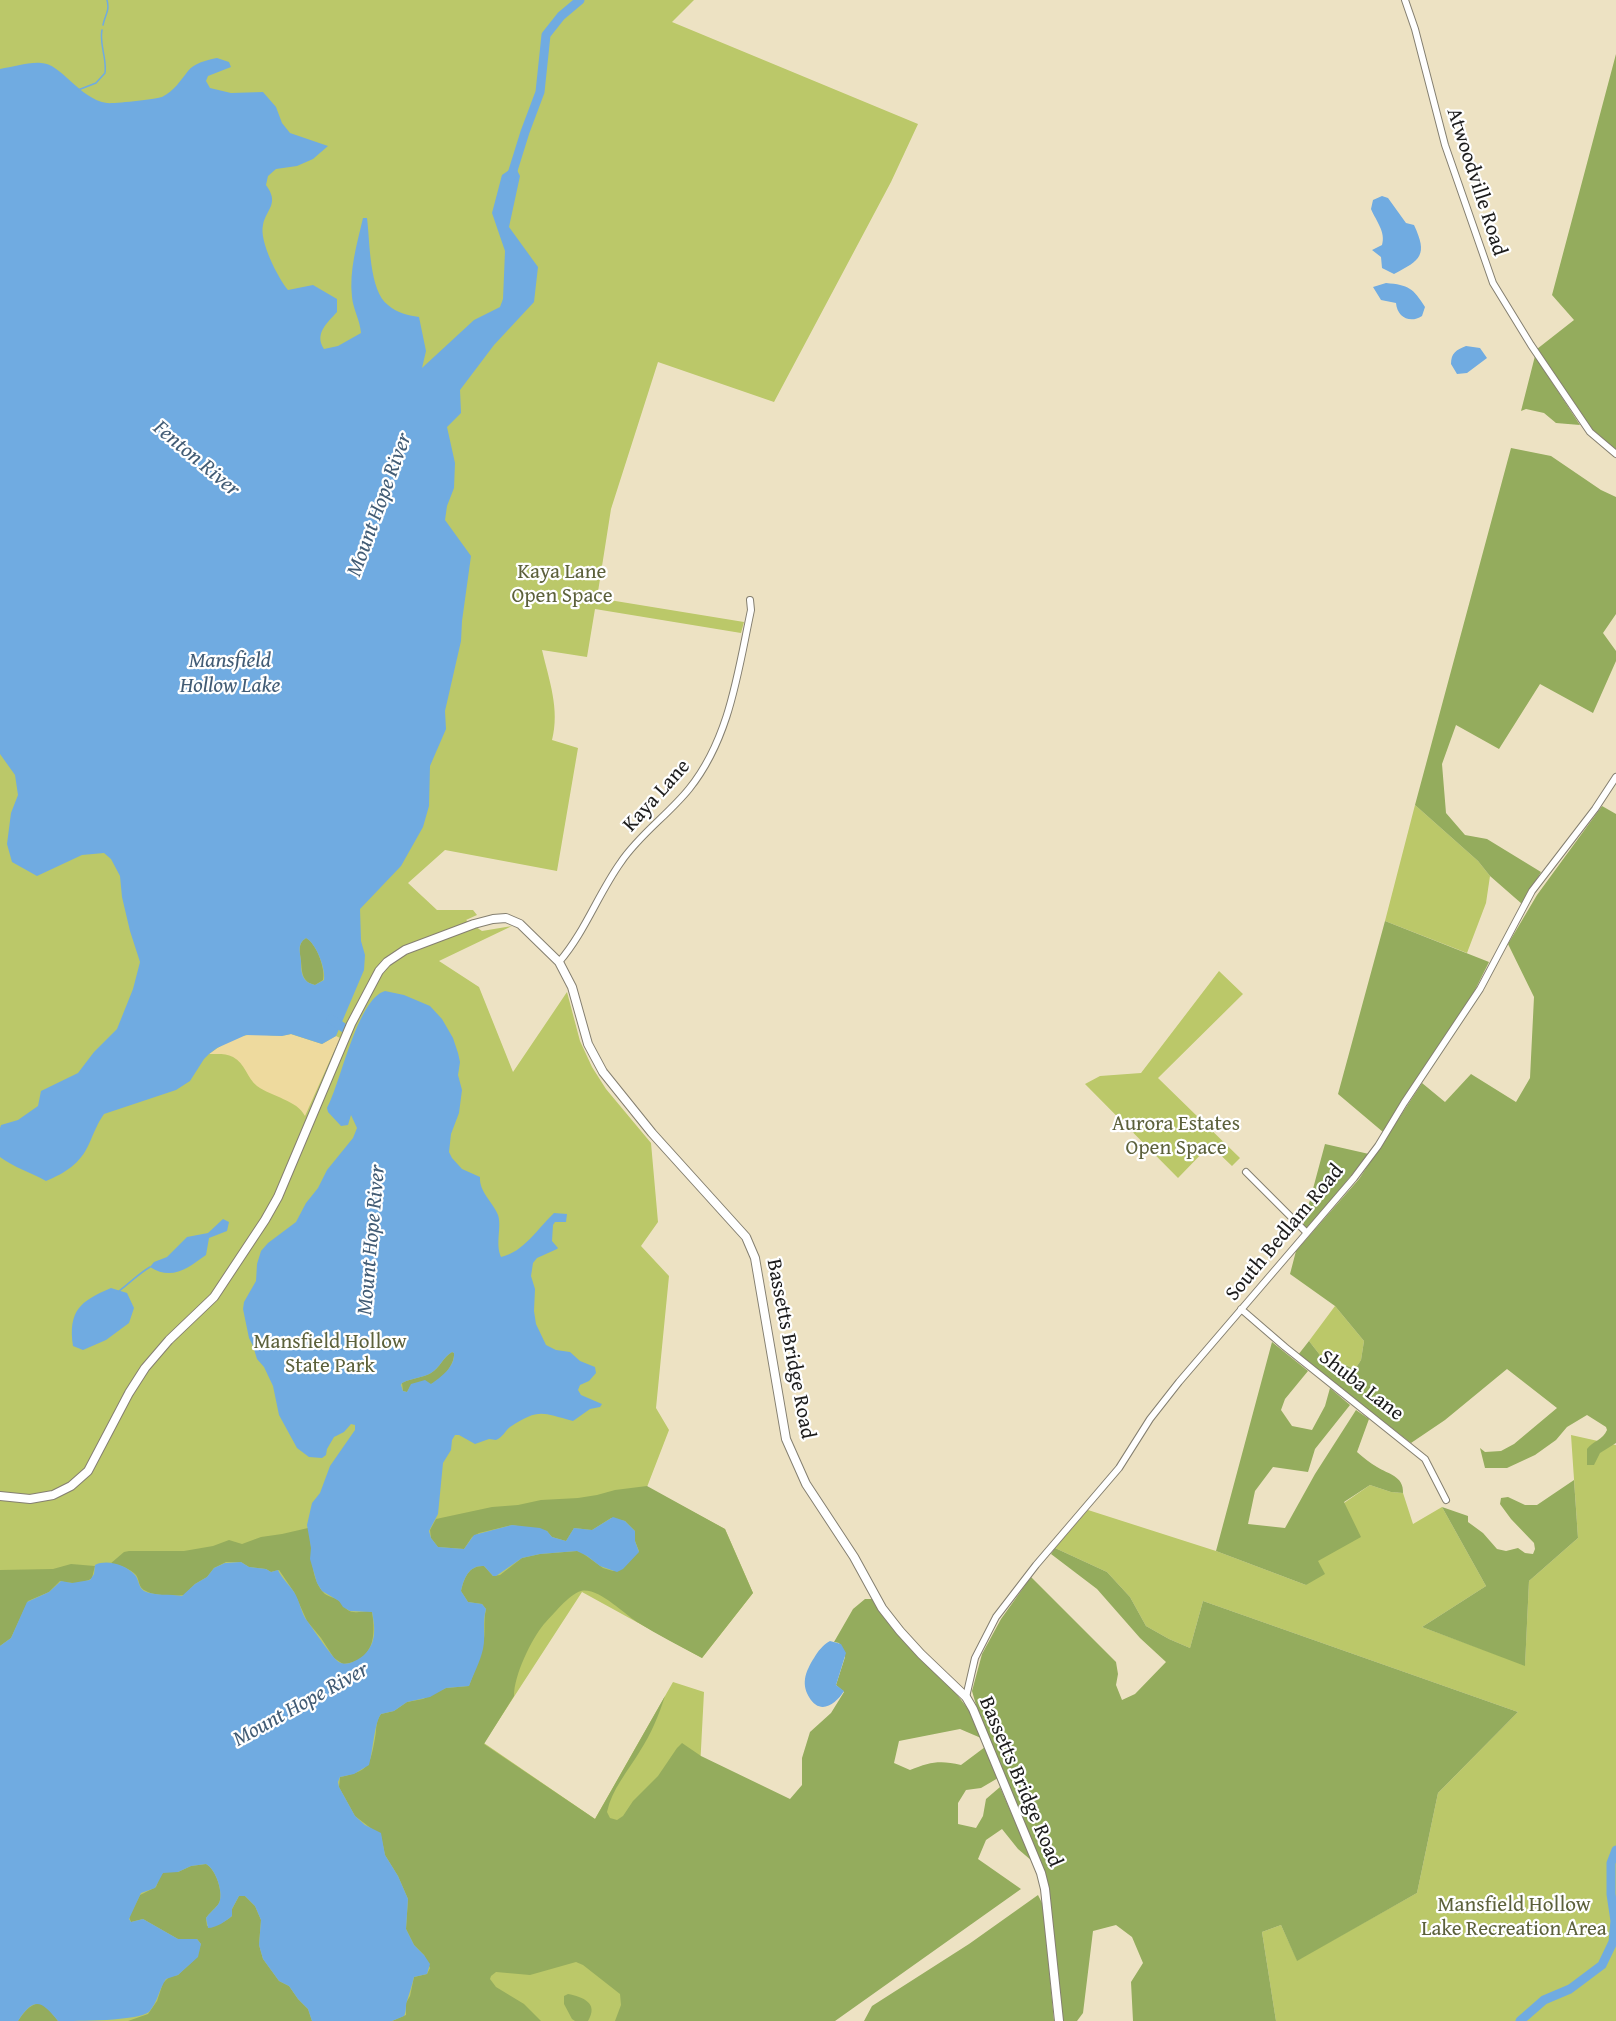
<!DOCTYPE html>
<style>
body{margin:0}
canvas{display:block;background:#ede2c3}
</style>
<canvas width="1616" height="2021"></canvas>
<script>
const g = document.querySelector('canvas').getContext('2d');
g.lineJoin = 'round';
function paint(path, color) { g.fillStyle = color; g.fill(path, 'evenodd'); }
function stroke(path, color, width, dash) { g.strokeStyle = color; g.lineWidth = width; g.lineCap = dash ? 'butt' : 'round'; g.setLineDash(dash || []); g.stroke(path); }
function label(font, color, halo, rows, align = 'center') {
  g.font = font + ' "Gentium Book Plus",serif'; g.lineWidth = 4.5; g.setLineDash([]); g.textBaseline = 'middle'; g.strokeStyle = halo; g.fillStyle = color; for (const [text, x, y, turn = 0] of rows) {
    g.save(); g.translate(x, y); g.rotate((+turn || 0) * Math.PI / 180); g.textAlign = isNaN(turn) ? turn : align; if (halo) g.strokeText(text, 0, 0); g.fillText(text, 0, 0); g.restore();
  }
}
paint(new Path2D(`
 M 0,0 L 694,0 L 672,22 L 918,124 L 891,182 L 774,402 L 658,362 L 611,509 L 597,598 L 744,622 L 741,633 L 595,609 L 587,657 L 542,650 C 549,680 560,709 552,740 L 578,748 L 557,871 L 445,850 L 408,883 L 437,910 L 473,910 L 477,915 L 466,920 L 482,931 L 512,926 L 439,961 L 479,987 L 513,1072 L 567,992 L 580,1041 L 592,1067 L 606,1089 L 651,1143 L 658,1222 L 641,1246 L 669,1276 L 656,1408 L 669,1430 L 647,1487 L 725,1529 L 753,1593 L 702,1658 L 582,1592 L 484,1743 L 595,1819 L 673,1682 L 704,1692 L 700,1768 L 725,2021 L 0,2021 Z
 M 1415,805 L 1478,861 L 1490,876 L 1486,903 L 1467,953 L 1385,921 Z
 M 1219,971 L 1243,994 L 1158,1078 L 1240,1158 L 1232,1166 L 1210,1145 L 1178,1178 L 1085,1084 L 1100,1076 L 1141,1073 Z
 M 1335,1306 L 1364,1341 L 1361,1360 L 1355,1369 L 1320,1355 L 1309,1341 Z
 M 1571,1435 L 1616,1445 L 1616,2021 L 1276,2021 L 1262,1932 L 1281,1925 L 1297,1960 L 1417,1893 L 1438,1793 L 1518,1712 L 1203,1601 L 1190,1648 L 1169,1639 L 1146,1626 L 1130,1597 L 1107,1572 L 1055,1548 L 1088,1510 L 1216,1551 L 1306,1585 L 1344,1503 L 1370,1485 L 1391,1492 L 1403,1493 L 1413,1524 L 1442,1507 L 1486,1586 L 1422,1627 L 1525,1665 L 1529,1581 L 1578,1538 Z`), '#bbc869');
paint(new Path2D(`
 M 1616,54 L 1616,451 C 1583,427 1560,383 1537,349 L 1574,320 L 1552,295 Z
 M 1535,356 L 1580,425 L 1556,423 L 1544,413 L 1526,409 L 1521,411 Z
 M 1511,448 L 1551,456 L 1601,490 L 1616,497 L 1616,614 L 1603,633 L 1616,651 L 1616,661 L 1593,713 L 1540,684 L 1499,749 L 1456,725 L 1442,764 L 1446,813 L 1465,835 L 1487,839 L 1541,872 L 1522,904 L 1490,876 L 1478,861 L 1415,805 Z
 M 1602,806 L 1616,814 L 1616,1443 L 1600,1453 L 1594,1465 L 1587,1465 L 1587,1449 C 1593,1441 1603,1440 1607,1430 L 1606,1427 L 1587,1415 L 1567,1427 L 1556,1440 L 1535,1455 L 1507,1468 L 1485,1468 L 1480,1448 L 1485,1452 L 1501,1451 L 1514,1444 L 1557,1408 L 1507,1369 L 1445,1420 L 1411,1443 L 1298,1355 L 1309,1341 L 1320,1355 L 1355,1369 L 1361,1360 L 1364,1341 L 1335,1306 L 1290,1274 L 1296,1251 L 1359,1179 L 1422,1083 L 1445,1102 L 1471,1074 L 1516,1102 L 1530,1078 L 1534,997 L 1508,944 L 1537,895 Z
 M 1385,921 L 1489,962 L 1474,992 L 1383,1132 L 1338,1094 Z
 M 306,938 C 316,943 326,969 323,980 L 315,985 C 302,982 302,973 301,961 C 300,952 297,944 306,938 Z
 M 1325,1144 L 1369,1154 L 1307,1229 L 1303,1226 Z
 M 1272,1342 L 1308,1371 L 1285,1399 L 1281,1410 L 1292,1426 L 1312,1430 L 1325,1406 L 1330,1388 L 1350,1405 L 1315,1449 L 1308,1472 L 1273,1467 L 1255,1491 L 1248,1524 L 1285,1528 L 1315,1474 L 1356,1410 L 1369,1419 L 1357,1452 C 1363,1457 1370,1463 1377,1467 C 1388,1474 1404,1476 1403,1493 L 1391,1492 L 1370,1485 L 1344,1502 L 1361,1537 L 1318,1561 L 1325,1574 L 1306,1585 L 1216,1551 Z
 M 452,1352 L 454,1353 C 455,1364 442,1381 431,1384 C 425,1386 416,1386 410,1387 L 407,1392 L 403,1391 L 402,1383 C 412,1378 422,1378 431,1373 C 440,1368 443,1357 452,1352 Z
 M 1574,1480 L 1578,1538 L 1529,1581 L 1525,1666 L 1422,1627 L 1486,1586 L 1442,1507 L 1468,1516 L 1468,1522 L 1483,1533 L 1497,1549 L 1506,1551 L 1518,1548 L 1525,1553 L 1533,1554 L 1535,1549 L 1534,1543 L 1511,1519 L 1500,1504 L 1501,1498 L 1508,1497 L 1525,1505 L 1537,1505 Z
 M 647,1486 L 725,1529 L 753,1593 L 702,1658 C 680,1646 658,1635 637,1622 C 624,1614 598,1587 581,1591 C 569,1594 553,1615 544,1624 C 531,1640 514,1675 514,1696 L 484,1744 L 595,1819 L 665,1696 C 659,1715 651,1734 640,1751 C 628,1771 612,1789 607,1812 L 610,1818 L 617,1820 L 623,1816 L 633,1801 L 658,1776 L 677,1748 L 682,1743 L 701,1756 L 790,1799 L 802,1785 L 802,1758 L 810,1732 L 831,1713 L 844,1692 L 836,1685 L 845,1657 L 839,1643 L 834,1642 L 853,1609 L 865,1599 L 872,1599 L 903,1640 L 955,1692 L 972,1714 L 981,1738 L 960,1729 L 899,1741 L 894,1763 L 910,1770 C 930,1762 940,1760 961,1765 L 985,1747 L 998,1778 L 981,1788 L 966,1790 L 958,1803 L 958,1824 L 976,1828 L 983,1816 L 986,1799 L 1000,1787 L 1032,1861 L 1018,1849 L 1002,1829 L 986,1840 L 978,1859 L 1021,1889 L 835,2021 L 615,2021 L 621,2005 L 620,1994 L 583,1965 L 576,1962 L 530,1975 L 496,1972 L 491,1976 L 490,1979 L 496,1987 L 524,2004 L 541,2021 L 392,2021 L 406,2015 L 406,2003 L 410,1996 L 414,1977 L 427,1974 L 430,1968 L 424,1955 L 414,1945 L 406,1929 L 408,1899 L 398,1876 L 385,1855 L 381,1836 L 355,1816 L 339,1787 L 340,1777 C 369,1771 370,1766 375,1738 C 377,1729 375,1722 381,1714 L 394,1711 L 407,1702 L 423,1699 L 446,1688 L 469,1686 C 474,1672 480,1659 483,1644 C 486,1633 483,1623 486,1609 L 482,1604 L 468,1602 L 461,1591 C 464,1578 469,1565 484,1566 L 493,1576 L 500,1575 L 522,1558 L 540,1554 L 577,1551 L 581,1552 L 603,1568 L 613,1571 L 626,1565 L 639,1551 L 635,1541 L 635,1531 L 625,1521 L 611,1518 L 592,1530 L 574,1528 L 566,1541 L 552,1537 L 547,1531 L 512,1525 L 479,1533 L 472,1537 L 464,1549 L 438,1547 L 431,1538 L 430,1530 L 436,1519 L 492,1507 L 518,1505 L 541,1500 L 578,1498 L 597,1495 L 615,1490 Z
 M 308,1528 C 314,1548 308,1574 323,1592 C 327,1597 335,1597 339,1601 C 344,1605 346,1612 354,1612 C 360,1613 366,1610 372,1612 C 376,1636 374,1661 343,1664 L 334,1658 L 321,1638 L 307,1621 L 294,1592 L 279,1570 L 271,1572 L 266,1569 L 249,1567 L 241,1562 L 226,1562 L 214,1568 L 207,1577 L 195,1584 L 184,1595 C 175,1596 154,1596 146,1591 C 138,1588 140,1581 136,1575 C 131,1569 117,1563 110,1564 L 124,1552 L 129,1551 L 184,1551 L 213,1546 L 229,1540 L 242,1544 L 261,1537 L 282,1534 Z
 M 1055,1548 L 1107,1572 L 1130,1597 L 1146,1626 L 1169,1639 L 1190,1648 L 1203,1601 L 1518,1712 L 1438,1793 L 1417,1893 L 1297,1961 L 1281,1925 L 1262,1932 L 1276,2021 L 1133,2021 L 1131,1982 L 1143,1963 L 1132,1937 L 1116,1925 L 1093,1931 L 1083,2013 L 1077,2021 L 1062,2021 L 1048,1885 L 976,1705 L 972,1691 L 982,1654 L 1001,1619 L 1031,1577 L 1116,1662 L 1118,1674 L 1116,1685 L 1122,1700 L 1135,1694 L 1166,1662 L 1140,1638 L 1097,1589 L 1051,1554 Z
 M 71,1564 L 95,1566 L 92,1578 C 84,1584 70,1584 60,1581 L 49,1592 L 28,1601 L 11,1638 L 0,1646 L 0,1570 L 53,1569 Z
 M 206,1864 C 216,1869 224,1894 219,1903 C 216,1908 209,1913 206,1918 L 207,1926 C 217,1926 225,1922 232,1916 L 232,1909 L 239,1896 L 245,1896 L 255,1906 L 261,1920 L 259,1945 L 263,1959 L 279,1981 L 289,1986 L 298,1999 L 308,2009 L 312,2021 L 128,2021 L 148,2014 L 157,2001 L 163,1983 L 169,1977 L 178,1975 L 194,1960 L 201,1944 L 197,1939 L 178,1939 L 143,1919 L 131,1922 L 129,1917 L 140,1895 L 156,1887 L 160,1876 L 164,1872 L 178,1872 L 191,1866 Z
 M 1038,1895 L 1043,1905 L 1054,2021 L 864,2021 L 872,2006 L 969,1944 Z
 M 568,1994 C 583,1997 599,2003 588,2021 L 575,2021 L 572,2019 L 564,2004 L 564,1996 Z
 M 39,2003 L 46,2006 L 58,2021 L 18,2021 C 24,2012 29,2005 39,2003 Z`), '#94ac5d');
paint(new Path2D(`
 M 291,1034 L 322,1044 L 336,1036 L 340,1038 L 305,1116 C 297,1100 272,1097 257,1086 C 247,1078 245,1063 233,1057 C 226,1053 217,1054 209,1054 C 220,1046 235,1036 248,1035 C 262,1033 277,1038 291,1034 Z`), '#eeda9e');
paint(new Path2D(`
 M 217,58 L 229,62 L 231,67 L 208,76 L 206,81 L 210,88 L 231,93 L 263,92 L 276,107 L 282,123 L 290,133 L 328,146 L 313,159 L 297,166 L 276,169 L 268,176 L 266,185 C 280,204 266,209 263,225 C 259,241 278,278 288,290 L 313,285 L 337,299 L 337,312 C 327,323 314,334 324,349 L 338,346 L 361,333 C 360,320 353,309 352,297 C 349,270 357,244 363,218 L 367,218 C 370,241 369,291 388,305 C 397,313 407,315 419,317 L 426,351 L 422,368 L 474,320 L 500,307 L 503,299 L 505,251 L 492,213 L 502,175 L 515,166 L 520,176 L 509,227 L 538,267 L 534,302 L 494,345 L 460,390 L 461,413 L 447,427 L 455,463 L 454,488 L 447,506 L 445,520 L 471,556 L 462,621 L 461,641 L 445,711 L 446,729 L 430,766 L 429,806 L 423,827 L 401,866 L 360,909 L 361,941 L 365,955 L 364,970 L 336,1036 L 322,1044 L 291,1034 L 282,1036 L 246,1035 L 217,1048 L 209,1054 L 204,1059 L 190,1081 L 176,1090 L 104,1114 C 97,1124 94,1133 89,1144 C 80,1164 65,1173 46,1181 C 32,1173 13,1167 0,1157 L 0,1128 L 1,1125 L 18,1120 L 38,1106 L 41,1091 L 78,1073 L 94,1052 L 117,1029 L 133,989 L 140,962 L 130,931 L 122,897 L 120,876 L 111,859 L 104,853 L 82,855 L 37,876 L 12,862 L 7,844 L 11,813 L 18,795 L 15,775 L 0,754 L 0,69 C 13,67 28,62 41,63 C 61,63 79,99 107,103 C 113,104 157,99 162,97 C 174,91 181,80 188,71 C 194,63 207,60 217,58 ZM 306,938 C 316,943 326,969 324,980 L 315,985 C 302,982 301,973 301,961 C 300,951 297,944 306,938 Z
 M 1382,196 L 1388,198 L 1406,223 L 1414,225 C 1428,255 1421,260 1394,274 L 1382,268 L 1381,257 L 1372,250 L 1382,245 C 1386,232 1376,221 1371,209 L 1373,200 Z
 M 1386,283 C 1409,285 1413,288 1425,307 L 1422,316 C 1410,324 1397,317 1396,303 L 1381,300 L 1373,287 Z
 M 1466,346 L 1480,348 L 1487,358 L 1467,373 L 1457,374 L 1451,364 C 1451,353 1456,350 1466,346 Z
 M 385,991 L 404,995 L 430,1006 L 442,1019 L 453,1038 L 458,1053 L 460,1062 L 458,1075 L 462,1090 L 459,1113 L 451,1134 L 449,1152 L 452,1158 L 462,1169 L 480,1177 C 479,1192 493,1202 498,1215 C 502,1227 495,1243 501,1257 C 524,1252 538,1228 554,1213 L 567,1214 L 566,1222 L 555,1222 L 553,1225 L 552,1241 L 558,1248 L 557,1249 L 537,1258 L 533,1263 L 531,1276 L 535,1289 L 534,1311 L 536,1324 L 546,1345 L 556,1350 L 570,1352 L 580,1361 L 595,1367 L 596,1373 L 589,1381 L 580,1385 L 578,1390 L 581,1395 L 602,1404 L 600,1407 L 590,1409 L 573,1421 C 541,1413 540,1408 510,1427 C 505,1431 503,1437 496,1440 L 489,1439 L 475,1444 L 459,1435 L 455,1435 L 452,1440 L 451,1450 L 443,1463 L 438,1514 L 429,1531 L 431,1538 L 438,1547 L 464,1549 L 474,1535 L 512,1525 L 540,1528 L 547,1531 L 552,1537 L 566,1541 L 574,1528 L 592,1530 L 613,1517 L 625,1521 L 635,1531 L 635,1541 L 639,1552 L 623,1569 L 617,1572 L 600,1566 L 587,1556 L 577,1551 L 540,1554 L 522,1558 L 496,1576 L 493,1576 L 484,1566 C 469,1565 464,1578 461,1591 L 468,1602 L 482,1604 L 486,1609 C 482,1623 486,1636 483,1649 C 480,1662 474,1673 469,1686 L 446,1688 L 430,1697 L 407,1702 L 394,1711 L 381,1714 C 374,1724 373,1752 369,1765 L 354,1774 L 340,1777 L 338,1782 L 339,1787 L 355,1816 L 365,1825 L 381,1833 L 385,1855 L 398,1876 L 408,1899 L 406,1929 L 414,1945 L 424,1955 L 430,1964 L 427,1974 L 414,1977 C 412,1986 409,1994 407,2001 C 405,2007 407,2010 404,2016 L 392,2021 L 312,2021 L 308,2009 L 298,1999 L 289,1986 L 279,1981 L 263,1959 L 259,1945 L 261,1920 L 255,1906 L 245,1896 L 239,1896 L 232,1909 L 232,1916 C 226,1921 216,1928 208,1928 L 206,1918 C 209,1913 216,1908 219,1903 C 224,1894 216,1869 206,1864 L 191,1866 L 178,1872 L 163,1873 L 155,1888 L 141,1893 L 129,1919 L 131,1922 L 143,1919 L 178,1939 L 197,1939 L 201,1944 L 198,1957 L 178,1975 L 166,1979 C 159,1989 158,2002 149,2012 C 137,2021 78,2021 58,2021 C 41,2000 34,1997 18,2021 L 0,2021 L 0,1646 L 11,1638 L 27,1602 L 49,1592 L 61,1581 L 72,1583 L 90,1580 L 94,1574 L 95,1565 C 107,1559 126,1565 135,1575 C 139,1579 138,1587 144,1591 C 153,1596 171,1594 182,1596 L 195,1584 L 207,1577 L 214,1568 L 225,1563 L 241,1562 L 249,1567 L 266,1569 L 271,1572 L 278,1570 C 281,1577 289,1585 294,1592 C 300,1601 301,1614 308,1622 C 313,1629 334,1660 339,1662 C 346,1667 358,1660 364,1655 C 377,1643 375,1627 372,1612 L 350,1611 L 343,1607 L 339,1601 L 322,1591 L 317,1583 L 310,1559 L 311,1548 L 307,1525 L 312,1503 L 320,1493 L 330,1466 L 355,1430 L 355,1425 L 351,1424 L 344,1432 L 334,1437 L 327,1449 L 326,1455 L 322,1458 L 309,1457 L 297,1448 L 279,1415 L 273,1386 L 264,1367 L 257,1359 L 253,1346 L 249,1338 L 243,1309 L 244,1302 L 256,1281 L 257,1264 L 261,1251 L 268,1243 L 296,1222 L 306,1203 L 318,1188 L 327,1170 L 353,1138 L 357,1128 L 351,1115 L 348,1125 L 341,1126 L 328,1112 L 327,1108 C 341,1083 357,999 385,991 ZM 452,1352 L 454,1353 C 455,1367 441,1377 431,1384 L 425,1380 L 411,1384 L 407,1392 L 403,1391 L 401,1385 L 402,1383 C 412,1378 422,1378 431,1373 C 440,1368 443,1357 452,1352 Z
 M 223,1219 L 229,1222 L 227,1231 L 209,1238 L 206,1255 C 188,1268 172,1281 150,1267 L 154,1262 L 167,1257 L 187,1237 L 208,1233 Z
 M 111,1288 L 127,1293 L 134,1308 L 129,1323 L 106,1340 L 83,1350 L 73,1346 C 68,1311 80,1301 111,1288 Z
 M 830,1641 L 841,1644 L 846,1653 L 836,1685 L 844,1691 C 836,1704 820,1716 809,1697 C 806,1692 804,1686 805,1679 C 806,1672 810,1664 814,1658 C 818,1651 823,1645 830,1641 Z`), '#70abe1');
stroke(new Path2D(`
 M 103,25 C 105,15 110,11 107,0
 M 78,90 L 96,83 L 105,73 C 107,57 99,45 102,30
 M 119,1291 C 130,1283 138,1274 150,1267`), '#70abe1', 1.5);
stroke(new Path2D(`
 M 511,177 L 525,132 L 540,92 L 546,35 L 561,16 L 580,0
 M 331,1019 L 344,1028
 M 1520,2021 L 1544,2000 L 1570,1989 L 1602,1965 L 1613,1942 L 1615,1921 L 1611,1894 L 1611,1863 L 1616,1850`), '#70abe1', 9);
const street = new Path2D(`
 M 1405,0 L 1415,29 L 1445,145 L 1493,283 L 1531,345 L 1590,432 L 1616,454
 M 559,962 C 585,932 598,894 621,862 C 640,834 668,815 689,789 C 730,738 738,671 751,610 L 750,600
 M 1246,1172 L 1306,1232
 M 1241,1309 L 1285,1347 L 1425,1459 L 1446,1500
 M 966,1697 L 975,1658 L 996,1617 L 1036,1565 L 1119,1468 L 1150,1419 L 1179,1382 L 1354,1178 L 1378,1146 L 1404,1103 L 1480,989 L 1532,891 L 1595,809 L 1616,777`);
const secondary = new Path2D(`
 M 0,1496 L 30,1499 L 53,1495 L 71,1486 L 88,1471 L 129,1393 L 145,1368 L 169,1340 L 214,1297 L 265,1220 L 278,1197 L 351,1024 L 379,971 L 387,962 L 405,950 L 474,924 L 493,919 L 506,918 L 520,924 L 559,962 L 572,987 L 588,1044 L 603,1072 L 652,1133 L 746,1237 L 755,1258 L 786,1439 L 806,1484 L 854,1557 L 882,1608 L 900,1631 L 921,1654 L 966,1697 L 973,1709 L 1041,1873 L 1045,1889 L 1059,2021`);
stroke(street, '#847f70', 8);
stroke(secondary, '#847f70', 10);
stroke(street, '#fff', 6);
stroke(secondary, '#fff', 8);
label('21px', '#1c1c1c', '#fff', [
 ["Atwoodville Road",1476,182,72],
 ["Kaya Lane",657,796,-48],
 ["South Bedlam Road",1285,1233,-50],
 ["Bassetts Bridge Road",790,1349,79],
 ["Shuba Lane",1361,1386,38],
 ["Bassetts Bridge Road",1020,1782,67]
]);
label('21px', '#5c613b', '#fff', [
 ["Kaya Lane",562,573],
 ["Open Space",562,597],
 ["Aurora Estates",1176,1125],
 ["Open Space",1176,1149],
 ["Mansfield Hollow",330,1343],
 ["State Park",330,1367],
 ["Mansfield Hollow",1514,1906],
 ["Lake Recreation Area",1514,1930]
]);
label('italic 22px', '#425c75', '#fff', [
 ["Fenton River",196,459,40],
 ["Mount Hope River",380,505,-70],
 ["Mansfield",230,661],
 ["Hollow Lake",230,686],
 ["Mount Hope River",372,1240,-85],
 ["Mount Hope River",301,1705,-29]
]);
</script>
